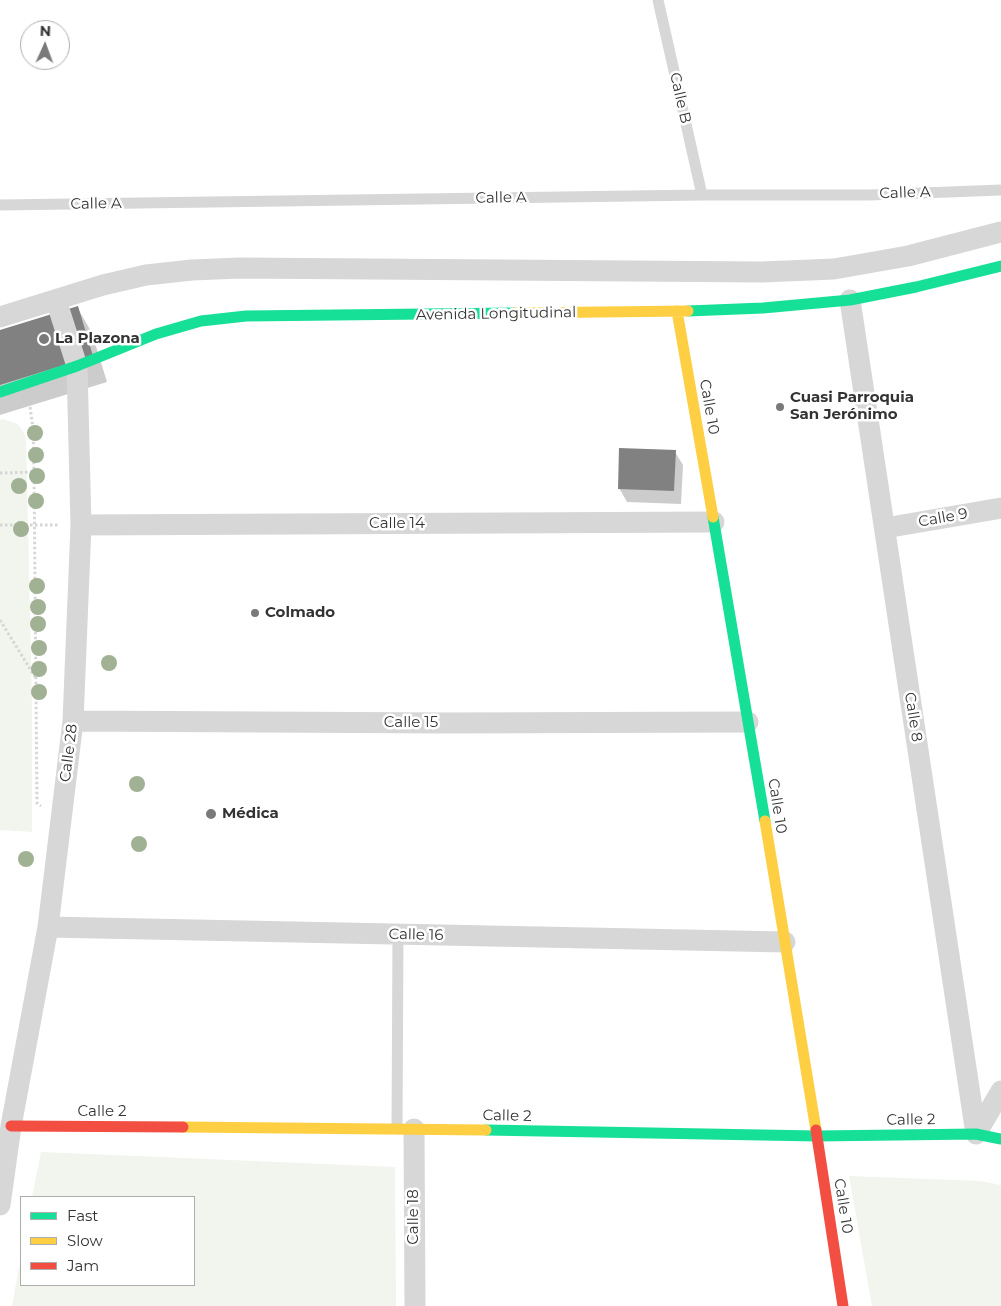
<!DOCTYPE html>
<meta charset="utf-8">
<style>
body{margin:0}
#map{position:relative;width:1001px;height:1306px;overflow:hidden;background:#fff;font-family:Montserrat,sans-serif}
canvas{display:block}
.legend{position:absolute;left:20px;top:1196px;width:175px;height:90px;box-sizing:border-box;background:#fff;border:1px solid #adadad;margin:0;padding:6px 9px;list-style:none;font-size:15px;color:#333}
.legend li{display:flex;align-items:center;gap:10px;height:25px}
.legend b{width:25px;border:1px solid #adadad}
.north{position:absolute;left:20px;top:20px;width:50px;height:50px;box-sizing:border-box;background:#fff;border:1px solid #adadad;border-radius:50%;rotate:2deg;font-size:14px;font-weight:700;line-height:20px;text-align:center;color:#333}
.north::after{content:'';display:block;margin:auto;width:18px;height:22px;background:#7a7a7a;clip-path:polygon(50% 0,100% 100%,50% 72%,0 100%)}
</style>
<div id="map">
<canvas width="1001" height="1306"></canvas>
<ul class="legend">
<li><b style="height:6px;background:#16e098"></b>Fast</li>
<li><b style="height:6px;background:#ffcf43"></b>Slow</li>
<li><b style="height:6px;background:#f24e42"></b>Jam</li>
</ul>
<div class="north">N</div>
</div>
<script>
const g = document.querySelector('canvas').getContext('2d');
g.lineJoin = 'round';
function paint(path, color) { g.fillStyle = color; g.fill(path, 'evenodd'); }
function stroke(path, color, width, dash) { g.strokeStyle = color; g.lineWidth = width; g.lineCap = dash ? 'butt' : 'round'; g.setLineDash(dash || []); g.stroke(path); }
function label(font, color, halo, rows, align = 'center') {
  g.font = font + ' Montserrat,sans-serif'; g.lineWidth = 5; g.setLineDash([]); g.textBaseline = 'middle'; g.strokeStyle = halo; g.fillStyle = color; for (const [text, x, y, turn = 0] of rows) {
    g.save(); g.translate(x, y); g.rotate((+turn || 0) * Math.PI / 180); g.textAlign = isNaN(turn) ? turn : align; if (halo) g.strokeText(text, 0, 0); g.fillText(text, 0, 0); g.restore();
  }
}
paint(new Path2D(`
 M 3,419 C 16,423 21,424 26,438 L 32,704 L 32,832 L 0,830 L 0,420 Z
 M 41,1152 L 395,1167 L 396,1306 L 12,1306 L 21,1257 L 21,1285 L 194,1285 L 194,1197 L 32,1197 Z
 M 849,1176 L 980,1181 L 1001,1185 L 1001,1306 L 872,1306 Z`), '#f1f5ed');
paint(new Path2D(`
 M 77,307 L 92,333 L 107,382 L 0,415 L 0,331 Z
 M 675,452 L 683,465 L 681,504 L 627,502 L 619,488 Z`), '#0003');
paint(new Path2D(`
 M 78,306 L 93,356 L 0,385 L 0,330 Z
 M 619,448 L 676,450 L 674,491 L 618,489 Z`), '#818181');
stroke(new Path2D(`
 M 30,407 L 33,428 L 34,472 L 37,803 L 41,806
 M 0,473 L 34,472
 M 0,525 L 59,525
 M 0,620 L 35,677`), '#d6d6d6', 3, [2.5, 2.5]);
stroke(new Path2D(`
 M 658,0 L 702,195
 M 0,205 L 702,195 L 870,195 L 1001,190
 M 397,1129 L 398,934`), '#d7d7d7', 11);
stroke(new Path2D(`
 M 850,300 L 976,1134
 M 0,317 L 103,285 L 146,275 L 192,270 L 240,268 L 762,272 L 834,269 L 908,256 L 1001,232
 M 81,525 L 714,522
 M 885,528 L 1001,508
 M 73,721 L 447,723 L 748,722
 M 48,927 L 785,942
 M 414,1129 L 415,1306
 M 976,1134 L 1001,1091
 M 0,1205 L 11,1126 L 48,927 L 73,721 L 81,525 L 77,366 L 56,300`), '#d7d7d7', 21);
stroke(new Path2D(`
 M 688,311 L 763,308 L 850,300 L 916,287 L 1001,266
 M 0,392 L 77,366 L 156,334 L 201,321 L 246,316 L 514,313
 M 713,517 L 765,821
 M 486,1130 L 817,1136 L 976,1134 L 1001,1139`), '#16e098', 11);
stroke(new Path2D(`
 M 677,311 L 713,517
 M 514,313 L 688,311
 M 765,821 L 816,1130
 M 183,1127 L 486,1130`), '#ffcf43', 11);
stroke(new Path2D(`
 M 11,1126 L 183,1127
 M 816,1130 L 843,1306`), '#f24e42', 11);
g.fillStyle = '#a0b194';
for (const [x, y] of [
 [35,433],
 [36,455],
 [37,476],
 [19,486],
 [36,501],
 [21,529],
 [37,586],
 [38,607],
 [38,624],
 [39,648],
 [109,663],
 [39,669],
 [39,692],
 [137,784],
 [139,844],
 [26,859]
]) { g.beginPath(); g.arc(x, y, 8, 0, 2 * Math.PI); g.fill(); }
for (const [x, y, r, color] of [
 [44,339,6,"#7a7a7a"],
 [780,407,5,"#7a7a7a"],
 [255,613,5,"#7a7a7a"],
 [211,814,6,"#7a7a7a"]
]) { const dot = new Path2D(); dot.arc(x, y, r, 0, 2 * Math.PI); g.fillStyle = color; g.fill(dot); stroke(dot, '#fff', 2); }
label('15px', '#333', '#fff', [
 ["Calle B",680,98,77],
 ["Calle A",905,193,-2],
 ["Calle A",501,198,-1],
 ["Calle A",96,204,-1],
 ["Avenida Longitudinal",496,314,-1],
 ["Calle 10",709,407,80],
 ["Calle 9",943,518,-10],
 ["Calle 14",397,524],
 ["Calle 8",913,717,81],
 ["Calle 15",411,723],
 ["Calle 28",69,753,-83],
 ["Calle 10",777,806,81],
 ["Calle 16",416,935,1],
 ["Calle 2",102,1112],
 ["Calle 2",507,1116,1],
 ["Calle 2",911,1120,-1],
 ["Calle 10",843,1206,81],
 ["Calle 18",414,1217,-90]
]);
label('bold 15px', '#333', '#fff', [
 ["La Plazona",55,339],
 ["Cuasi Parroquia",790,398],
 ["San Jerónimo",790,415],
 ["Colmado",265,613],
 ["Médica",222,814]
], 'left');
</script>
